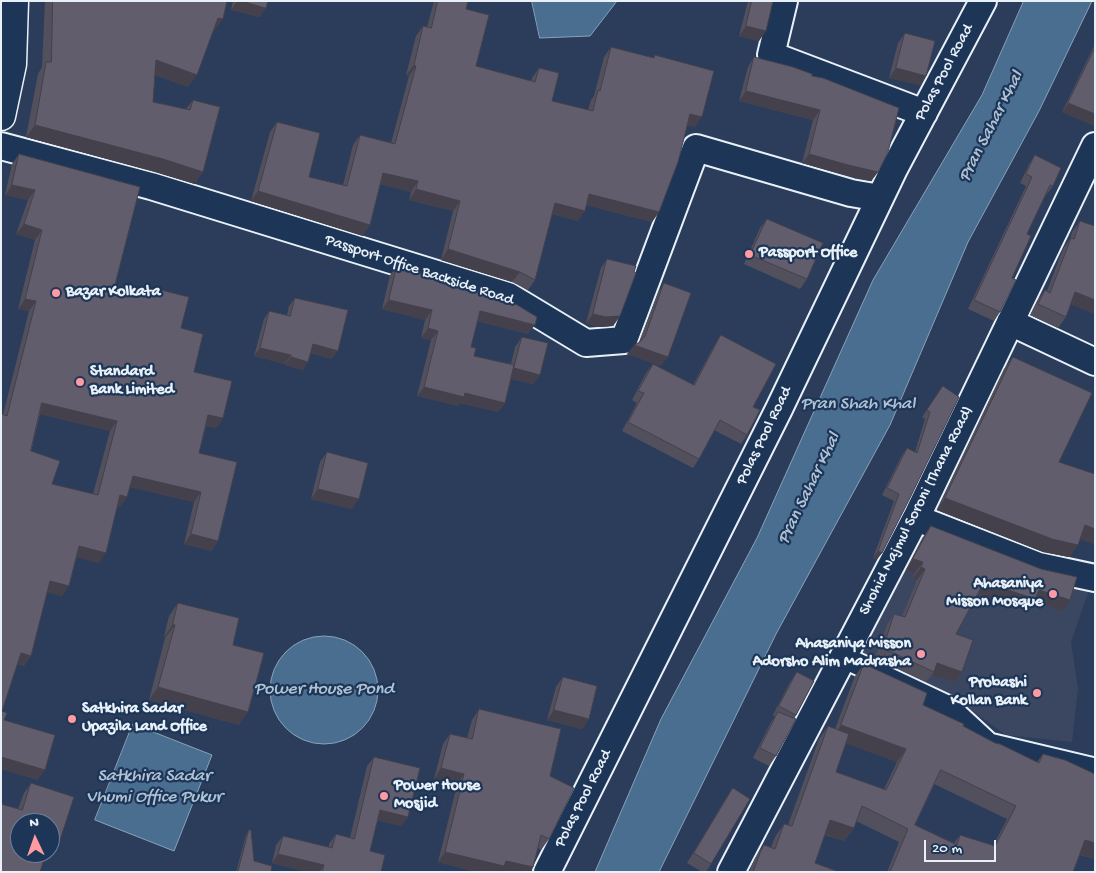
<!DOCTYPE html>
<style>
body{margin:0}
#map{position:relative;width:1096px;height:873px;overflow:hidden;background:#2b3d5b;font-family:"Gochi Hand",sans-serif}
canvas{display:block}
.frame{position:absolute;inset:0;border:2px solid #e8f1f8;pointer-events:none}
.north{position:absolute;left:10px;top:813px;width:50px;height:50px;box-sizing:border-box;background:#1d3557;border:1px solid #6e8097;border-radius:50%;rotate:357deg;font-size:14px;font-weight:700;line-height:20px;text-align:center;color:#e8f1f8}
.north::after{content:'';display:block;margin:auto;width:18px;height:22px;background:#ff9aa2;clip-path:polygon(50% 0,100% 100%,50% 72%,0 100%)}
.scale{position:absolute;left:924px;top:840px;width:72px;height:22px;box-sizing:border-box;border:2px solid #e8f1f8;border-top:0;padding-left:6px;font-size:15px;line-height:18px;white-space:nowrap;color:#e8f1f8;-webkit-text-stroke:4px #1d3557;paint-order:stroke}
</style>
<div id="map">
<canvas width="1096" height="873"></canvas>
<div class="frame"></div>
<div class="north">N</div>
<div class="scale">20 m</div>
</div>
<script>
const g = document.querySelector('canvas').getContext('2d');
g.lineJoin = 'round';
function paint(path, color) { g.fillStyle = color; g.fill(path, 'evenodd'); }
function stroke(path, color, width, dash) { g.strokeStyle = color; g.lineWidth = width; g.lineCap = dash ? 'butt' : 'round'; g.setLineDash(dash || []); g.stroke(path); }
function label(font, color, halo, rows, align = 'center') {
  g.font = font + ' "Gochi Hand",sans-serif'; g.lineWidth = 4.5; g.setLineDash([]); g.textBaseline = 'middle'; g.strokeStyle = halo; g.fillStyle = color; for (const [text, x, y, turn = 0] of rows) {
    g.save(); g.translate(x, y); g.rotate((+turn || 0) * Math.PI / 180); g.textAlign = isNaN(turn) ? turn : align; if (halo) g.strokeText(text, 0, 0); g.fillText(text, 0, 0); g.restore();
  }
}
paint(new Path2D(`
 M 919,519 L 1030,571 L 1089,590 L 1071,642 L 1078,688 L 1072,742 L 1006,735 L 945,691 L 859,653 Z`), '#3b4760');
const water = new Path2D(`
 M 532,1 L 617,1 L 590,36 L 540,38 Z
 M 1024,1 L 1092,1 L 1039,111 L 968,242 L 890,425 L 776,634 L 659,872 L 595,872 L 661,719 L 757,538 L 873,280 L 982,95 Z
 M270 690a54 54 0 1 1 108 0a54 54 0 1 1-108 0Z
 M 133,724 L 212,755 L 174,851 L 95,820 Z`);
paint(water, '#496e90');
stroke(water, '#89a2ba', 1);
const minor = new Path2D(`
 M 843,657 L 949,707 L 989,744 L 1095,769`);
const tertiary = new Path2D(`
 M 784,1 L 771,55 L 924,113
 M 1,146 L 151,186 L 508,296 L 586,343 L 624,340 L 696,148 L 851,193 L 880,198
 M 1010,322 L 1095,362
 M 916,518 L 1039,566 L 1095,578
 M 547,872 L 779,409 L 894,169 L 983,1
 M 731,872 L 918,514 L 1095,146`);
const trunk = new Path2D(`
 M 1,116 L 12,64 L 14,1`);
stroke(minor, '#e8f1f8', 25);
stroke(tertiary, '#e8f1f8', 30);
stroke(trunk, '#e8f1f8', 31);
stroke(minor, '#1d3557', 21);
stroke(tertiary, '#1d3557', 26);
stroke(trunk, '#1d3557', 28);
paint(new Path2D(`
 M 45,1 L 227,1 L 188,87 L 155,75 L 153,102 L 186,109 L 193,100 L 195,184 L 155,172 L 26,137 L 38,74 L 42,67 Z
 M 233,1 L 268,1 L 260,17 L 231,10 Z
 M 434,1 L 468,1 L 466,9 L 476,66 L 531,81 L 532,78 L 539,68 L 552,101 L 588,110 L 591,100 L 594,96 L 604,57 L 611,47 L 653,58 L 655,55 L 695,127 L 687,125 L 659,212 L 652,222 L 586,205 L 578,221 L 552,214 L 535,280 L 528,290 L 512,282 L 441,260 L 453,211 L 409,200 L 411,192 L 380,184 L 363,236 L 251,201 L 270,132 L 277,122 L 309,177 L 343,185 L 353,145 L 360,135 L 391,143 L 409,76 L 406,75 L 416,36 L 423,26 L 427,27 Z
 M 748,1 L 773,1 L 759,41 L 739,36 Z
 M 905,33 L 926,76 L 920,85 L 889,78 L 898,43 Z
 M 1095,44 L 1095,126 L 1062,112 Z
 M 754,57 L 812,76 L 878,172 L 871,181 L 841,174 L 802,163 L 813,120 L 739,101 L 748,67 Z
 M 19,154 L 115,285 L 158,295 L 161,290 L 181,328 L 194,372 L 223,418 L 216,428 L 206,426 L 199,453 L 218,541 L 211,551 L 184,544 L 194,502 L 130,487 L 120,507 L 118,506 L 99,563 L 77,557 L 62,596 L 47,592 L 31,656 L 24,666 L 17,664 L 2,711 L 4,720 L 38,780 L 1,769 L 1,414 L 3,415 L 29,311 L 18,309 L 35,240 L 16,234 L 28,200 L 5,195 L 12,164 ZM 40,414 L 110,431 L 93,494 L 52,484 L 31,451 Z
 M 1035,155 L 1053,186 L 1046,195 L 1027,234 L 1000,312 L 994,321 L 968,309 L 1026,186 L 1020,183 L 1029,164 Z
 M 767,219 L 807,279 L 800,289 L 744,264 L 760,228 Z
 M 1080,221 L 1095,226 L 1095,314 L 1071,304 L 1066,317 L 1058,328 L 1030,315 L 1037,301 L 1045,290 L 1047,291 L 1063,249 L 1070,239 L 1072,232 Z
 M 607,259 L 620,316 L 613,326 L 600,327 L 586,323 L 601,268 Z
 M 397,266 L 528,334 L 477,321 L 471,347 L 474,356 L 511,364 L 515,347 L 522,337 L 540,375 L 533,384 L 511,379 L 505,403 L 498,412 L 460,403 L 458,406 L 417,396 L 431,340 L 421,338 L 425,320 L 382,309 L 390,275 Z
 M 664,283 L 661,366 L 627,354 L 639,342 L 658,293 Z
 M 295,298 L 332,359 L 310,353 L 303,370 L 285,365 L 285,364 L 254,356 L 264,319 L 269,311 L 287,315 L 289,306 Z
 M 721,335 L 753,407 L 747,435 L 741,444 L 714,430 L 699,459 L 693,468 L 622,431 L 637,403 L 632,400 L 646,373 L 653,364 L 693,385 L 715,344 Z
 M 1013,357 L 1059,462 L 1095,474 L 1095,544 L 1080,539 L 1078,545 L 1069,557 L 1043,552 L 937,510 L 1004,369 Z
 M 943,386 L 882,553 L 877,559 L 873,558 L 894,501 L 882,495 L 902,455 L 907,448 L 915,452 L 925,419 L 922,417 Z
 M 327,452 L 352,509 L 311,499 L 320,462 Z
 M 931,526 L 1062,611 L 1034,601 L 1028,610 L 978,594 L 956,634 L 962,672 L 955,682 L 932,675 L 926,682 L 875,658 L 887,625 L 894,614 L 902,616 L 917,580 L 913,578 L 915,573 L 906,570 L 923,537 Z
 M 178,603 L 233,645 L 239,725 L 149,700 L 165,638 L 164,637 L 169,616 Z
 M 864,664 L 923,705 L 995,743 L 1037,762 L 1043,754 L 1095,774 L 1095,859 L 1080,855 L 1073,872 L 887,872 L 899,842 L 856,821 L 854,828 L 844,841 L 825,835 L 815,863 L 839,872 L 749,872 L 755,858 L 764,845 L 771,847 L 775,837 L 784,824 L 788,825 L 819,739 L 828,726 L 835,729 L 855,676 ZM 846,743 L 897,762 L 884,789 L 836,772 ZM 934,784 L 1007,819 L 993,846 L 960,835 L 954,843 L 915,825 Z
 M 797,672 L 796,715 L 794,718 L 776,756 L 769,766 L 753,758 L 771,722 L 775,717 L 773,715 L 790,682 Z
 M 563,677 L 589,719 L 582,729 L 547,720 L 556,687 Z
 M 479,709 L 550,776 L 549,839 L 541,850 L 538,848 L 533,867 L 530,872 L 476,872 L 438,862 L 457,785 L 434,779 L 443,744 L 450,734 L 467,738 L 472,720 Z
 M 374,757 L 408,817 L 401,826 L 377,820 L 370,851 L 381,872 L 307,872 L 272,863 L 276,845 L 283,836 L 329,847 L 329,844 L 336,834 L 350,838 L 367,766 Z
 M 31,783 L 74,797 L 59,843 L 52,853 L 50,852 L 50,823 L 20,823 L 20,853 L 46,853 L 40,872 L 1,872 L 1,804 L 18,809 L 24,793 Z
 M 733,788 L 711,864 L 706,872 L 702,872 L 687,863 L 726,798 Z
 M 249,830 L 254,861 L 271,872 L 236,872 L 246,835 Z`), '#53505e');
paint(new Path2D(`
 M 237,1 L 242,1 L 266,8 L 260,17 L 231,10 Z
 M 218,18 L 223,19 L 214,31 L 210,30 Z
 M 746,26 L 766,31 L 759,41 L 739,36 Z
 M 156,60 L 197,75 L 188,87 L 148,72 Z
 M 414,65 L 416,66 L 409,76 L 406,75 Z
 M 896,68 L 926,76 L 920,85 L 889,78 Z
 M 746,91 L 820,110 L 813,120 L 739,101 Z
 M 1068,103 L 1095,114 L 1095,126 L 1062,112 Z
 M 690,114 L 702,117 L 695,127 L 683,124 Z
 M 35,125 L 163,159 L 203,172 L 195,184 L 155,172 L 26,137 Z
 M 809,154 L 878,172 L 871,181 L 841,174 L 802,163 Z
 M 383,173 L 418,181 L 411,192 L 376,183 Z
 M 12,185 L 35,190 L 28,200 L 5,195 Z
 M 416,189 L 460,201 L 453,211 L 409,200 Z
 M 258,191 L 370,225 L 363,236 L 251,201 Z
 M 589,194 L 659,212 L 652,222 L 582,204 Z
 M 555,203 L 585,211 L 578,221 L 548,213 Z
 M 24,224 L 42,230 L 35,240 L 16,234 Z
 M 448,249 L 520,272 L 512,282 L 441,260 Z
 M 1075,292 L 1095,300 L 1095,314 L 1067,303 Z
 M 25,299 L 36,301 L 29,311 L 18,309 Z
 M 389,300 L 432,310 L 425,320 L 382,309 Z
 M 480,311 L 535,325 L 528,334 L 473,320 Z
 M 593,314 L 620,316 L 613,326 L 600,327 L 586,323 Z
 M 428,328 L 438,331 L 431,340 L 421,338 Z
 M 313,344 L 338,351 L 332,359 L 307,352 Z
 M 634,345 L 668,357 L 661,366 L 627,354 Z
 M 260,348 L 291,355 L 285,364 L 254,356 Z
 M 291,357 L 308,362 L 303,370 L 285,365 Z
 M 514,368 L 540,375 L 533,384 L 507,378 Z
 M 424,387 L 465,393 L 505,403 L 498,412 L 460,403 L 458,406 L 417,396 Z
 M 42,403 L 117,421 L 110,431 L 35,413 Z
 M 208,415 L 223,418 L 216,428 L 201,425 Z
 M 133,476 L 201,492 L 194,502 L 126,486 Z
 M 318,489 L 359,499 L 352,509 L 311,499 Z
 M 120,495 L 127,497 L 120,507 L 113,505 Z
 M 945,498 L 1078,545 L 1069,557 L 1043,552 L 937,510 Z
 M 1085,525 L 1095,529 L 1095,544 L 1076,538 Z
 M 191,534 L 218,541 L 211,551 L 184,544 Z
 M 79,546 L 106,553 L 99,563 L 72,556 Z
 M 878,551 L 882,553 L 877,559 L 873,558 Z
 M 913,559 L 923,562 L 915,573 L 906,570 Z
 M 921,567 L 925,569 L 917,580 L 913,578 Z
 M 50,581 L 69,586 L 62,596 L 43,591 Z
 M 984,582 L 1039,590 L 1070,600 L 1062,611 L 1034,601 L 1028,610 L 976,593 Z
 M 173,624 L 175,625 L 165,638 L 164,637 Z
 M 21,653 L 31,656 L 24,666 L 14,663 Z
 M 937,663 L 962,672 L 955,682 L 932,675 L 934,672 Z
 M 158,687 L 248,712 L 239,725 L 149,700 Z
 M 554,710 L 589,719 L 582,729 L 547,720 Z
 M 841,725 L 906,749 L 897,762 L 832,738 Z
 M 1,757 L 45,770 L 38,780 L 1,769 Z
 M 441,768 L 464,774 L 457,785 L 434,779 Z
 M 380,810 L 408,817 L 401,826 L 373,819 Z
 M 830,820 L 854,828 L 844,841 L 821,833 Z
 M 50,840 L 59,843 L 52,853 L 50,852 Z
 M 1085,840 L 1095,843 L 1095,859 L 1076,853 Z
 M 445,852 L 506,861 L 533,867 L 530,872 L 476,872 L 438,862 Z
 M 278,854 L 324,865 L 319,872 L 307,872 L 272,863 Z`), '#44414c');
const building = new Path2D(`
 M 53,1 L 227,1 L 223,19 L 218,18 L 197,75 L 156,60 L 153,102 L 190,110 L 193,100 L 220,107 L 203,172 L 163,159 L 35,125 L 46,62 L 51,62 Z
 M 242,1 L 268,1 L 266,8 Z
 M 438,1 L 468,1 L 466,9 L 489,15 L 476,66 L 535,82 L 539,68 L 559,73 L 552,101 L 593,111 L 598,90 L 600,91 L 611,47 L 654,58 L 655,55 L 714,71 L 702,117 L 690,114 L 678,162 L 659,212 L 589,194 L 585,211 L 555,203 L 535,280 L 520,272 L 448,249 L 460,201 L 416,189 L 418,181 L 383,173 L 370,225 L 258,191 L 277,122 L 320,133 L 309,177 L 347,186 L 360,135 L 395,144 L 416,66 L 414,65 L 423,26 L 431,28 Z
 M 752,1 L 773,1 L 766,31 L 746,26 Z
 M 905,33 L 935,41 L 926,76 L 896,68 Z
 M 1095,48 L 1095,114 L 1068,103 Z
 M 754,57 L 793,67 L 812,74 L 812,76 L 823,78 L 899,108 L 888,152 L 878,172 L 848,165 L 809,154 L 820,110 L 746,91 Z
 M 19,154 L 140,187 L 115,285 L 160,295 L 161,290 L 189,297 L 181,328 L 203,334 L 194,372 L 232,381 L 223,418 L 208,415 L 199,453 L 237,462 L 218,541 L 191,534 L 201,492 L 133,476 L 127,497 L 120,495 L 106,553 L 79,546 L 69,586 L 50,581 L 31,656 L 21,653 L 2,711 L 7,713 L 4,720 L 55,735 L 45,770 L 1,757 L 1,414 L 7,416 L 36,301 L 25,299 L 42,230 L 24,224 L 35,190 L 12,185 ZM 42,403 L 117,421 L 98,495 L 52,484 L 60,461 L 31,451 Z
 M 1035,155 L 1061,168 L 1053,186 L 1050,185 L 1027,234 L 1031,236 L 1012,278 L 1016,280 L 1000,312 L 974,300 L 1032,177 L 1026,174 Z
 M 767,219 L 823,243 L 807,279 L 750,255 Z
 M 1080,221 L 1095,226 L 1095,300 L 1075,292 L 1066,317 L 1038,304 L 1045,290 L 1050,293 L 1071,238 L 1074,239 Z
 M 607,259 L 636,266 L 634,272 L 636,273 L 620,316 L 606,317 L 593,314 Z
 M 397,266 L 509,300 L 537,317 L 535,325 L 480,311 L 471,347 L 476,348 L 474,356 L 514,365 L 505,403 L 465,393 L 464,397 L 424,387 L 438,331 L 428,328 L 432,310 L 389,300 Z
 M 664,283 L 691,293 L 668,357 L 634,345 L 640,342 L 645,336 Z
 M 295,298 L 348,310 L 338,351 L 313,344 L 308,362 L 291,357 L 291,355 L 260,348 L 269,311 L 290,316 Z
 M 721,335 L 776,364 L 753,407 L 760,410 L 747,435 L 720,420 L 699,459 L 628,422 L 644,393 L 638,391 L 653,364 L 694,385 Z
 M 522,337 L 548,343 L 540,375 L 514,368 Z
 M 1013,357 L 1092,393 L 1059,462 L 1095,474 L 1095,529 L 1085,525 L 1078,545 L 1052,539 L 945,498 Z
 M 943,386 L 959,397 L 909,500 L 882,553 L 878,551 L 899,494 L 887,488 L 907,448 L 917,453 L 930,412 L 927,410 Z
 M 327,452 L 368,463 L 359,499 L 318,489 Z
 M 931,526 L 1041,569 L 1077,577 L 1070,600 L 1039,590 L 1035,599 L 984,582 L 956,634 L 973,640 L 962,672 L 937,663 L 934,672 L 883,648 L 894,614 L 905,617 L 925,569 L 921,567 L 923,562 L 913,559 Z
 M 178,603 L 239,618 L 233,645 L 264,653 L 248,712 L 158,687 L 175,625 L 173,624 Z
 M 864,664 L 927,693 L 923,705 L 964,724 L 963,726 L 995,743 L 1000,744 L 1039,763 L 1043,754 L 1065,760 L 1095,774 L 1095,843 L 1085,840 L 1073,872 L 890,872 L 908,829 L 862,806 L 854,828 L 830,820 L 815,863 L 839,872 L 753,872 L 760,853 L 764,845 L 775,849 L 784,824 L 792,826 L 828,726 L 849,734 L 836,772 L 886,790 L 906,749 L 841,725 ZM 941,770 L 1016,806 L 995,846 L 960,835 L 957,845 L 915,825 Z
 M 797,672 L 814,681 L 796,715 L 779,706 Z
 M 563,677 L 597,686 L 589,719 L 554,710 Z
 M 479,709 L 561,729 L 550,776 L 574,788 L 549,839 L 541,835 L 533,867 L 506,861 L 504,866 L 445,852 L 464,774 L 441,768 L 450,734 L 472,739 Z
 M 778,712 L 796,719 L 776,756 L 760,748 Z
 M 374,757 L 420,768 L 408,817 L 380,810 L 370,851 L 385,855 L 381,872 L 322,872 L 324,865 L 278,854 L 283,836 L 332,848 L 336,834 L 354,839 Z
 M 31,783 L 74,797 L 59,843 L 50,840 L 50,841 L 50,823 L 20,823 L 20,853 L 46,853 L 40,872 L 1,872 L 1,804 L 22,810 Z
 M 733,788 L 750,799 L 711,864 L 694,853 Z
 M 249,830 L 251,830 L 254,861 L 272,866 L 271,872 L 238,872 Z`);
paint(building, '#615d6d');
stroke(building, '#44414c', 1);
for (const [x, y, r, color] of [
 [749,254,5,"#ff9aa2"],
 [56,293,5,"#ff9aa2"],
 [80,382,5,"#ff9aa2"],
 [1053,594,5,"#ff9aa2"],
 [921,654,5,"#ff9aa2"],
 [1037,693,5,"#ff9aa2"],
 [72,719,5,"#ff9aa2"],
 [384,796,5,"#ff9aa2"]
]) { const dot = new Path2D(); dot.arc(x, y, r, 0, 2 * Math.PI); g.fillStyle = color; g.fill(dot); stroke(dot, '#1d3557', 2); }
label('16px', '#e8f1f8', '#1d3557', [
 ["Polas Pool Road",945,73,-62],
 ["Passport Office Backside Road",419,271,18],
 ["Polas Pool Road",765,436,-64],
 ["Shohid Najmul Soroni (Thana Road)",917,511,-63],
 ["Polas Pool Road",584,799,-63]
]);
label('bold 16px', '#e8f1f8', '#1d3557', [
 ["Passport Office",759,254],
 ["Bazar Kolkata",66,293],
 ["Standard",90,373],
 ["Bank Limited",90,391],
 ["Ahasaniya",1043,585,"right"],
 ["Misson Mosque",1043,603,"right"],
 ["Ahasaniya Misson",911,645,"right"],
 ["Adorsho Alim Madrasha",911,663,"right"],
 ["Probashi",1027,684,"right"],
 ["Kollan Bank",1027,702,"right"],
 ["Satkhira Sadar",82,710],
 ["Upazila Land Office",82,728],
 ["Power House",394,787],
 ["Mosjid",394,805]
], 'left');
label('italic 18px', '#b0c3d4', '#1d3557', [
 ["Pran Sahar Khal",992,127,-63],
 ["Pran Shah Khal",858,405],
 ["Pran Sahar Khal",810,489,-64],
 ["Power House Pond",324,690],
 ["Satkhira Sadar",154,777],
 ["Vhumi Office Pukur",154,798]
]);
</script>
